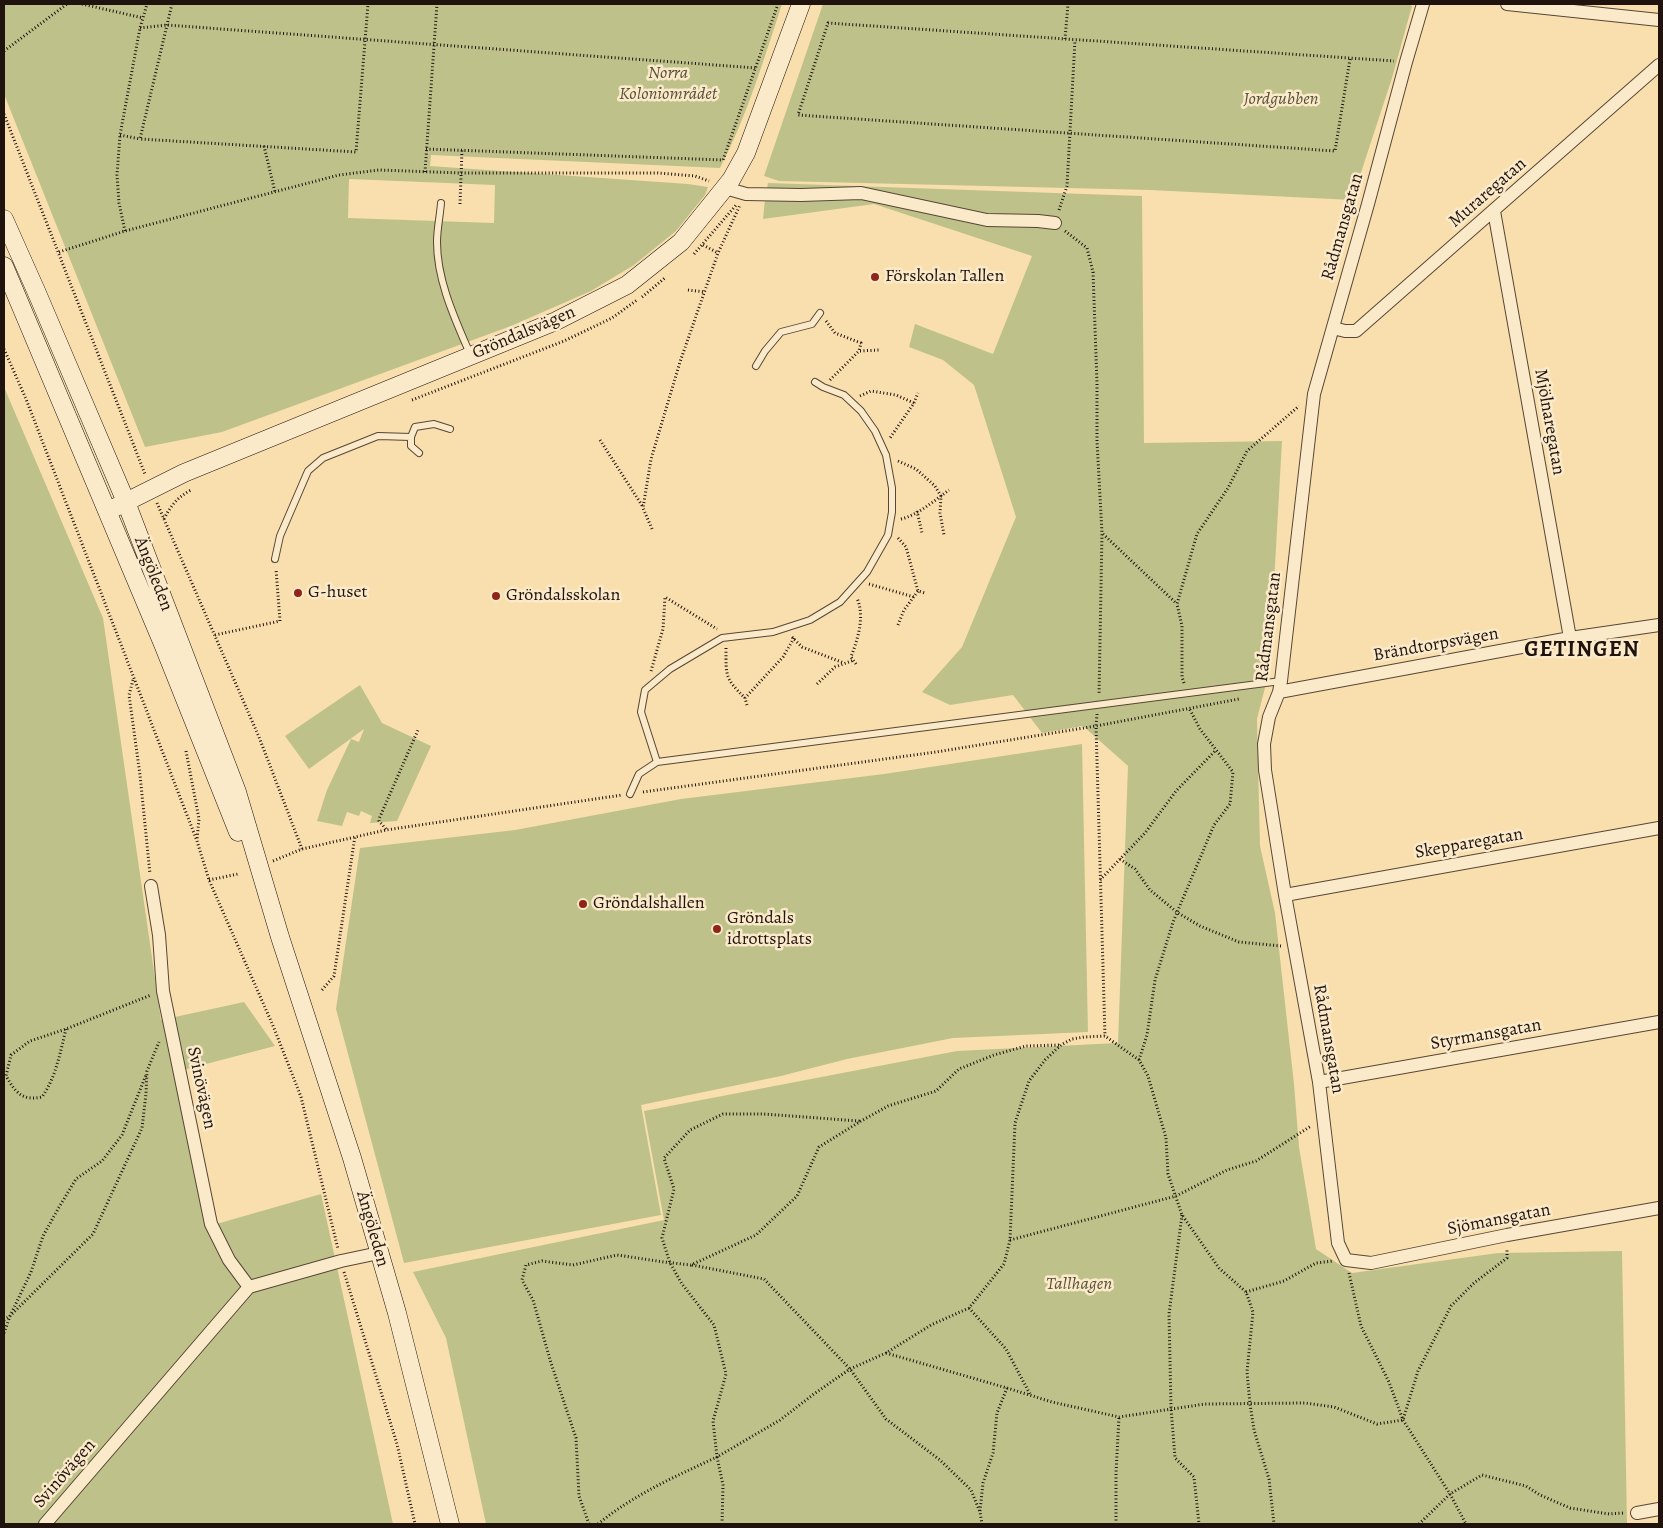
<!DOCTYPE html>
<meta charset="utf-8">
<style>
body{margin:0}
#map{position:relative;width:1663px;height:1528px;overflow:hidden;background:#f9dfae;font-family:Alegreya,serif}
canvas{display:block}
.frame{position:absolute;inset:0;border:5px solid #20130d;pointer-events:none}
</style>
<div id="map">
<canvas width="1663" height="1528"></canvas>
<div class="frame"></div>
</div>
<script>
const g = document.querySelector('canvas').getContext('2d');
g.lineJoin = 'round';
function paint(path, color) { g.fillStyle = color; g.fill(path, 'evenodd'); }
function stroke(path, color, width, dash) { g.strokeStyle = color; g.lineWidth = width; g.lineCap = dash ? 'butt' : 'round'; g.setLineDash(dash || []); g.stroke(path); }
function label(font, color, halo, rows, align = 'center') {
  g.font = font + ' Alegreya,serif'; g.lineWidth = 5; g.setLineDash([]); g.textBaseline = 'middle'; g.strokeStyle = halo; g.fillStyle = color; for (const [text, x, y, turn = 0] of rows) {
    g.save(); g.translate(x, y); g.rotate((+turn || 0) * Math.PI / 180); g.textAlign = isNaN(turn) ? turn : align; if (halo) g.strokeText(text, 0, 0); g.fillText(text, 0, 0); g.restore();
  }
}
paint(new Path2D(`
 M 4,4 L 782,4 C 764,59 747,116 720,168 L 431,155 L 430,166 L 688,184 L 708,187 L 705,195 L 676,231 L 634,265 L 591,291 L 511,326 L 222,432 L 145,447 L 4,94 ZM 349,179 L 495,185 L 494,223 L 348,218 Z
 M 823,4 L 1408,4 L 1412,6 L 1392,78 L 1352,200 L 1150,190 L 779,181 L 764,176 Z
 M 768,183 L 1142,196 L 1144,443 L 1282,441 L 1269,672 L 1257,719 L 1260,846 L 1275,913 L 1294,1084 L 1299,1147 L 1316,1249 L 1352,1273 L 1498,1253 L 1622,1251 L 1627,1524 L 486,1524 L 446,1338 L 413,1272 L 664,1220 L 644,1111 L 957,1051 L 1118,1043 L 1128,766 L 1083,726 L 1042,733 L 1013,695 L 950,705 L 922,692 L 962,647 L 1016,517 L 974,385 L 943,360 L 909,347 L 915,324 L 993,354 L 1032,256 L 874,204 L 763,219 L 765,199 Z
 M 4,387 L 103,618 L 161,1020 L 244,1002 L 275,1046 L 183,1070 L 213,1225 L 321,1194 L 393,1524 L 4,1524 Z
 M 360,685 L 382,723 L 431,746 L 397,821 L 370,823 L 372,816 L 361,811 L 359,816 L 347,812 L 342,826 L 317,821 L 327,790 L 351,739 L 359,742 L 364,729 L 309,769 L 285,736 Z
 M 1082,744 L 1088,1032 L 953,1038 L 847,1059 L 781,1076 L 641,1105 L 661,1215 L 404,1263 L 336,1009 L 360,848 L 515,830 L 681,799 L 884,774 Z`), '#bec28a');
const lane = new Path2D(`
 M 441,203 C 440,216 437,229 437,242 C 437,281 455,319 470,354
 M 756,366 L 765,351 L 781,332 L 812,324 L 820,313
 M 419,453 L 411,446 L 411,437 L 415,427 L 434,424 L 450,429
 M 275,559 L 280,536 L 308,471 L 323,458 L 378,436 L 411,437
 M 657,762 L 641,712 L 645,690 L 670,669 L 722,638 L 773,632 L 810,620 L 840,602 L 867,572 L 888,535 L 892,512 L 892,488 L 886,455 L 875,431 L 861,411 L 844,395 L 823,387 L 815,382
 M 630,794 L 639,774 L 657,762 L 1281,681`);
const street = new Path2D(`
 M 1423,4 L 1406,62 L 1368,204 L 1314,394 L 1281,681 L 1279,692 L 1269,717 L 1264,744 L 1265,770 L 1285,895 L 1319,1082 L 1338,1243 L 1346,1260 L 1371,1263 L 1507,1235 L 1659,1208
 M 1507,4 L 1659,20
 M 725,188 L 746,194 L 801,195 L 861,193 L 987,220 L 1038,221 L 1055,223
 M 1494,211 L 1570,638
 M 1333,328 L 1345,331 L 1356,331 L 1659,65
 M 1279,692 L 1570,638 L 1659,625
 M 151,886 L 159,935 L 163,991 L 211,1224 L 229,1260 L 249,1287
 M 1285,895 L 1659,828
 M 1319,1082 L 1659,1022
 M 1637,1513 L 1659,1509
 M 45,1524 L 249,1287 L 341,1261 L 379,1253`);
const secondary = new Path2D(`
 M 4,219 L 37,293 L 126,502 L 237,792 L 280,937 L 352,1158 L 397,1313 L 450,1524
 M 4,266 L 163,644 L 238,832
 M 108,511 L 184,473 L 556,321 L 627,285 L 681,242 L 731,180 L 746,153 L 801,4`);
stroke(lane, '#564635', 8);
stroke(street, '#564635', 14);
stroke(secondary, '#20130d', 19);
stroke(new Path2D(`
 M 82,4 L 143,18
 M 172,4 L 140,139 L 356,152 L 368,4
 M 140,28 L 167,25 L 756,68
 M 1065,39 L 1068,4
 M 4,51 L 67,4
 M 1350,59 L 1335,151 L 798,115 L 828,23 L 1394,61
 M 4,114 L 145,474
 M 120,135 L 140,139
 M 264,146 L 275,192
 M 426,149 L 723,160 L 778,4
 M 425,172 L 437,4
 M 460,204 L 462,150
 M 1059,210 L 1067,186 L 1075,40
 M 125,231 L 119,203 L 117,175 L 120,135 L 140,28 L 147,4
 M 1065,231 L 1087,248 L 1093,272 L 1097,383 L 1097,441 L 1102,533 L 1099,695
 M 703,245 L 718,253
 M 59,252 L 125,231 L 339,175 L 379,170 L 461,173 L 658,173 L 695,176 L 709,181
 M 694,254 L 737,204
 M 688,290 L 705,292
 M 642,297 L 666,277
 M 826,321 L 835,333 L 861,343 L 859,351
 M 4,349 L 26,399 L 197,841 L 209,880 L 274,1028 L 301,1097 L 338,1249
 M 830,380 L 859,351 L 880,350
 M 860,396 L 871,391 L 896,395 L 914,403 L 890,438
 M 412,400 L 564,341 L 612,318 L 637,300
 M 914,403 L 918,393
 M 600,440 L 643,507
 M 898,461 L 916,469 L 935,486 L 941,496 L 940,513 L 944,535
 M 157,503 L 259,737 L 302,849
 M 917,511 L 922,533
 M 164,519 C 171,505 178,497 191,490
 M 901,519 C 918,515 935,500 949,490
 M 652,529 L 643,508 L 651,459 L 680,362 L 718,253 L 740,205
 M 1103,534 L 1176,603
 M 898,538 L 906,547 L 918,591 L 925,593
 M 869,584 L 914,597
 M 898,625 L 904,610 L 918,591
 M 215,635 L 280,621 L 276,569
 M 792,637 L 802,647 L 844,663
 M 726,648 C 726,677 725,678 745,698
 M 856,664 L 851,657 C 858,638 865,617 857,598
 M 651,671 L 663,629 L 665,597 L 717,629
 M 133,680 L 129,695 L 140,775 L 150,874
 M 1184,683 L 1182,677 L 1182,626 L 1177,604 L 1197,534 L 1228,488 L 1247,451 L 1299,406
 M 817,684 L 835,667 L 854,660
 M 747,705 L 745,698 L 783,657 L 794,638
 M 1097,714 L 1096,726 L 1105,1036
 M 186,751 L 199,819 L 197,840
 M 643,792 L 936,752 L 1096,726 L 1239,699
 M 386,829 L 379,821 L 379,819 L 418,730
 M 1120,859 L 1135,869 L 1150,890 L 1178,913 L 1200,926 L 1239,942 L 1281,946
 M 273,861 L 302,849 L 386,830 L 622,795
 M 209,880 L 238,874
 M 1100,880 L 1145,833 L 1176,791 L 1216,750
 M 322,990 L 334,976 L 355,836
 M 66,1029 C 60,1053 56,1077 42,1097 C 22,1101 16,1093 6,1076 L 11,1055 L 30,1041 L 66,1029 L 151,995
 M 1139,1060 L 1147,1035 L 1155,980 L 1173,922 L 1214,825 L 1230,804 L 1233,772 L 1200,729 L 1189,708
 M 1182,1215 L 1169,1314 L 1171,1408 L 1175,1458 L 1194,1477 L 1199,1524
 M 1010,1240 L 1176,1196 L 1227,1170 L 1256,1161 L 1311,1126
 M 692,1265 L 764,1279 L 850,1369 L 886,1419 L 940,1460 L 971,1490 L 980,1512 L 982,1524
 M 344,1272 L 397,1444 L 415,1524
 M 1349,1273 L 1361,1326 L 1389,1382 L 1403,1420 L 1450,1494 L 1466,1524
 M 1246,1292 L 1284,1281 L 1316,1263 L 1333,1261
 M 969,1308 L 1006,1349 L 1031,1396
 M 4,1320 L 10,1316 L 31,1272 L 43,1236 L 58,1209 L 76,1179 L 102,1161 L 122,1135 L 146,1075
 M 4,1333 L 10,1316 L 93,1234 L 142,1128 L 146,1094 L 147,1071 L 159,1042
 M 886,1353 L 1007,1388 L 1052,1402 L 1119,1417 L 1205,1404 L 1305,1403 L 1334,1407 L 1377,1424 L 1403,1420 L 1418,1371 L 1451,1306 L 1474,1283 L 1507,1258 L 1507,1248
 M 980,1511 L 983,1483 L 993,1453 L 997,1413 L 1007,1388
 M 589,1524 L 579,1496 L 576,1438 L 551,1363 L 533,1300 L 522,1280 L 526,1265 L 542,1261 L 573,1265 L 617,1255 L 664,1262 L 691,1265 L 756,1235 L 797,1196 L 819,1147 L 861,1121 L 888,1106 L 936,1091 L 959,1069 L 994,1055 L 1026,1046 L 1059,1045
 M 598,1524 C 635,1494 674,1477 717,1457 L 713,1421 L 726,1374 L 714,1325 L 682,1284 L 670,1263 L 662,1238 L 674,1189 L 664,1158 L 690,1130 L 723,1114 L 763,1114 L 860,1121
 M 722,1524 L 723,1485 L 717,1457 L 780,1420 L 814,1394 L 850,1369 L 886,1353 L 931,1325 L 969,1308 L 1004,1264 L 1010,1240 L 1015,1123 L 1029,1081 L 1045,1060 L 1061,1045 L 1072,1039 L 1084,1037 L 1105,1036 L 1139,1060 L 1148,1076 L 1166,1138 L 1168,1174 L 1182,1215 L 1219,1268 L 1246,1292 L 1253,1312 L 1247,1372 L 1250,1404 L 1254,1430 L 1269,1479 L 1274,1524
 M 1116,1524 L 1116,1473 L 1119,1417
 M 1419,1524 L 1450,1494 L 1482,1475 L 1526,1486 L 1540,1495 L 1570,1508 L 1609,1514 L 1624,1513`), '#20130d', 3, [1, 2.5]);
stroke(lane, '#fbeaca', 6);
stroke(street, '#fbeaca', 12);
stroke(secondary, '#fbeaca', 18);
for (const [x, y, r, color] of [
 [875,277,5,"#8f2418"],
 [298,593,5,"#8f2418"],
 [496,596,5,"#8f2418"],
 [583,904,5,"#8f2418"],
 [717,929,5,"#8f2418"]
]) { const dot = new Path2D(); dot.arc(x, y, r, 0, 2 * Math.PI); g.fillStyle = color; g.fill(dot); stroke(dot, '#fbeaca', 2); }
label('italic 18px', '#575039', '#fbeaca', [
 ["Norra",668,74],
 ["Koloniområdet",668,95],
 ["Jordgubben",1281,100],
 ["Tallhagen",1079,1285]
]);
label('18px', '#20130d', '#fbeaca', [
 ["Muraregatan",1488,193,-41],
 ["Rådmansgatan",1343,227,-74],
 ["Gröndalsvägen",524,333,-23],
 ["Mjölnaregatan",1549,422,80],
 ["Ängöleden",153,574,69],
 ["Rådmansgatan",1269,627,-83],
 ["Brändtorpsvägen",1436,645,-10],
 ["Skepparegatan",1469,844,-10],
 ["Styrmansgatan",1486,1035,-10],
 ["Rådmansgatan",1328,1039,80],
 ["Svinövägen",201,1088,78],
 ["Sjömansgatan",1499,1220,-11],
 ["Ängöleden",372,1229,74],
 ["Svinövägen",65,1474,-49]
]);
label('18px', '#20130d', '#fbeaca', [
 ["Förskolan Tallen",885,277],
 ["G-huset",308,593],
 ["Gröndalsskolan",506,596],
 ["Gröndalshallen",593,904],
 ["Gröndals",727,919],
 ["idrottsplats",727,940]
], 'left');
g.letterSpacing = '1px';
label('bold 22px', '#20130d', '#fbeaca', [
 ["GETINGEN",1582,651]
]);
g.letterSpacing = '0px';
</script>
